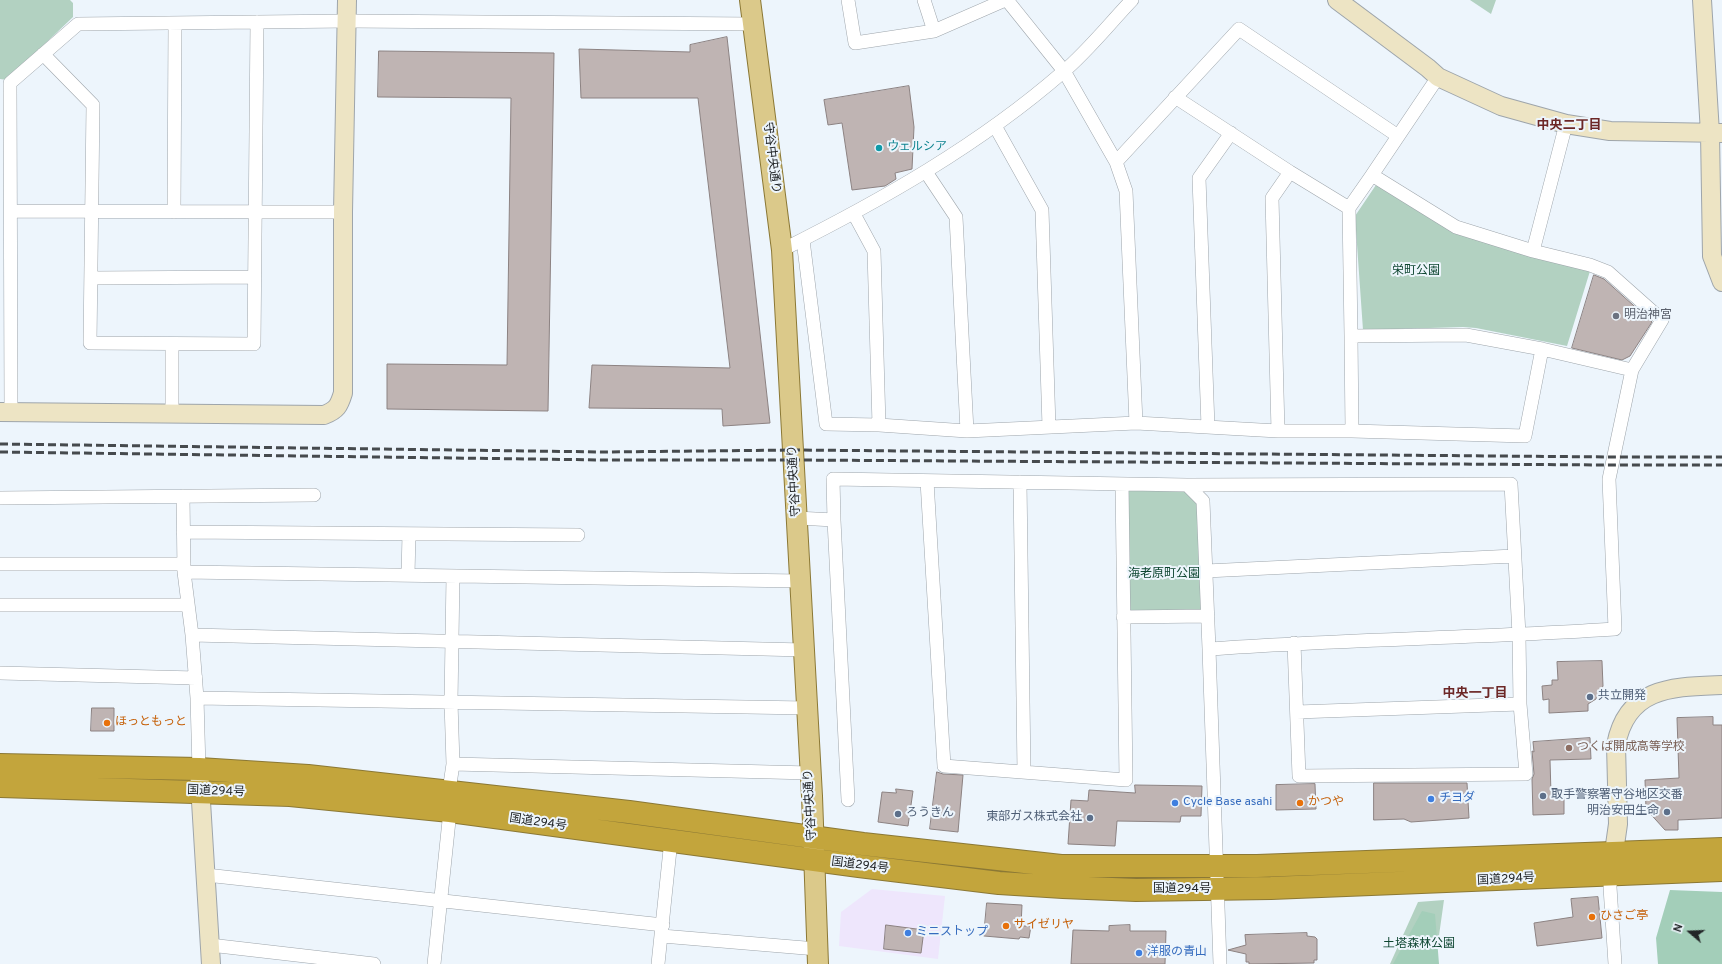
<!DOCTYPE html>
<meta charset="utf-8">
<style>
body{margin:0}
#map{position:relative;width:1722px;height:964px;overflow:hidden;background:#edf5fc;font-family:Overpass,sans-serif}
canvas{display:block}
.north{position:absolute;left:1670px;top:912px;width:40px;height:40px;-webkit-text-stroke:3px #edf5fc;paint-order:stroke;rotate:289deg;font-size:11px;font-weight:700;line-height:16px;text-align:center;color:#222527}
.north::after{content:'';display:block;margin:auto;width:14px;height:18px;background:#222527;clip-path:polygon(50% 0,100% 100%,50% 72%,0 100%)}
</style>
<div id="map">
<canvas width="1722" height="964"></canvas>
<div class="north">N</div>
</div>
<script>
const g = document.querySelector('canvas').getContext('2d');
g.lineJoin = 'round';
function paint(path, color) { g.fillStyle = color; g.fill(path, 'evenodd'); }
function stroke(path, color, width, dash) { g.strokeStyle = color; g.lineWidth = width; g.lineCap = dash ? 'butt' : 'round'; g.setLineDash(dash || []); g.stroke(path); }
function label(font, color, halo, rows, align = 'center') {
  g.font = font + ' Overpass,"Noto Sans JP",sans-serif'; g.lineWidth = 4; g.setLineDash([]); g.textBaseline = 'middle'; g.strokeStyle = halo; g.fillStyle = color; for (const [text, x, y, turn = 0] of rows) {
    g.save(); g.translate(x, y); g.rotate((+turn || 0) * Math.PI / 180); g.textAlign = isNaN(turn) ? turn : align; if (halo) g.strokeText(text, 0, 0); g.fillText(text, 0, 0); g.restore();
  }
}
paint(new Path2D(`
 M 872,889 L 945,896 L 938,959 L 839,946 L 841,912 Z`), '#eee6fc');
paint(new Path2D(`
 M 0,0 L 70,0 L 73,3 L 73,17 L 7,80 L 0,79 Z
 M 1470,0 L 1496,0 L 1491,14 Z
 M 1378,182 L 1456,230 L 1590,271 L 1567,346 L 1476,328 L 1463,327 L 1363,330 L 1355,216 Z
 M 1122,484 L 1187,485 L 1203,501 L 1208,616 L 1123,617 Z
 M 1444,900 L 1435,964 L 1390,964 L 1418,902 Z`), '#b2d1c1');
paint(new Path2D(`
 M 1670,890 L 1722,892 L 1722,964 L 1658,964 L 1656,938 Z
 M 1422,911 L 1435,914 L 1439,964 L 1393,964 Z`), '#a3ceb9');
const building = new Path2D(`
 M 727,37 L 770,423 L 723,426 L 722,409 L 589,408 L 592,365 L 730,368 L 698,98 L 581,98 L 579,49 L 690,52 L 690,45 Z
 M 379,51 L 554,53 L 548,411 L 387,409 L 387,364 L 507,365 L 511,98 L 378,97 Z
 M 909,86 L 914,127 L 912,169 L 895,173 L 896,179 L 885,186 L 852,190 L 842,123 L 828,125 L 824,100 Z
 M 1594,275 L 1604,279 L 1652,322 L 1630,356 L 1622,360 L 1572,348 Z
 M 1602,661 L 1603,686 L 1596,699 L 1588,704 L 1588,711 L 1549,713 L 1549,699 L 1543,700 L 1542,686 L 1552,685 L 1552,680 L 1558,680 L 1557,662 Z
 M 92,708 L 114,708 L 114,731 L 91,731 Z
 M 1713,717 L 1713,725 L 1722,725 L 1722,818 L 1678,820 L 1678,830 L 1665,830 L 1646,809 L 1645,780 L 1679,778 L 1677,718 Z
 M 1590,738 L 1591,759 L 1550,760 L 1551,794 L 1564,794 L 1564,814 L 1533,815 L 1532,779 L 1534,774 L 1532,751 L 1534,752 L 1533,742 Z
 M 937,772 L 943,774 L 963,775 L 958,832 L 930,829 Z
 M 1374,783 L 1467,783 L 1469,818 L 1411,822 L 1404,819 L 1374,820 Z
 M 1315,784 L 1316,809 L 1276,810 L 1276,785 Z
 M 1135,785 L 1202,786 L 1201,816 L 1181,816 L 1180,822 L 1117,821 L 1115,846 L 1068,844 L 1071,800 L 1088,801 L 1089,790 L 1135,793 Z
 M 896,789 L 913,791 L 908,826 L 878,822 L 882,792 L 896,793 Z
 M 1598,897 L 1602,938 L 1537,946 L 1534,923 L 1573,917 L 1571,899 Z
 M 987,903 L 1022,905 L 1021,926 L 1031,926 L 1029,938 L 1020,937 L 1019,939 L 984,936 Z
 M 886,925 L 924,930 L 921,953 L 884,949 Z
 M 1130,925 L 1130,931 L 1166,931 L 1165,964 L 1071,964 L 1073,930 L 1109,931 L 1109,926 Z
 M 1307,933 L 1307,936 L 1315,937 L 1317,939 L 1317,960 L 1314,960 L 1314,963 L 1249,964 L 1249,962 L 1246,962 L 1246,954 L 1228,950 L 1246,945 L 1245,935 Z`);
paint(building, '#bfb4b3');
stroke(building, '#8c8282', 1);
const street = new Path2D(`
 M 848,0 L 855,43 L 934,31
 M 924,0 L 934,31 L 1005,0
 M 1007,0 L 1064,71 L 1116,162 L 1126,191 L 1136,423
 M 43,54 L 93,105 L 90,343 L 254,344 L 257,22
 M 1175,97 L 1290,172 L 1349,208
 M 995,126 L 1042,210 L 1049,427
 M 1116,162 L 1239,29 L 1398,136
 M 926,172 L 956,217 L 967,431
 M 1372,175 L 1438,77
 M 11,211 L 343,212
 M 174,212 L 175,23
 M 854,214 L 874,251 L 879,425
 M 803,240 L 826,424 L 879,425 L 967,431 L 1136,423 L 1278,431 L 1352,431 L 1351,336 L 1466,335 L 1542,349 L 1632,370 L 1609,479 L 1615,629 C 1480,638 1344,639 1209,649
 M 782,250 C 882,200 979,145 1063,72 C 1087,52 1110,23 1132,0
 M 1533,251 L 1566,124
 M 91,278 L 254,277
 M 1351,336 L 1349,208 L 1372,175 L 1456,227 L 1533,251 L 1590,265 L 1608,272 L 1662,320 L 1632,370
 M 172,344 L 172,414
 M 11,412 L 10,83 L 78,24 L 347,21 L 754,24
 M 1208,427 L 1199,178 L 1231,133
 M 1278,431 L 1272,198 L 1290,172
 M 1352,431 L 1525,436 L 1542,349
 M 927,481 L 944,766 L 1126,780 L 1122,484
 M 1020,482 L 1024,772
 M 1187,485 L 1511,484 L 1519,635 L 1520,704 L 1526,774 L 1299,776 L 1294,643
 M 183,496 L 184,572 L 192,635 L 197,698 L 199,769
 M 0,498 L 314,495
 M 797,518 L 834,520 L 833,479 L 1187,485 L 1203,501 L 1209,649 L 1220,964
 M 834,520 L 848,800
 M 183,532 L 578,535
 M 0,564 L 184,564
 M 1206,571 L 1514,556
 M 184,572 L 800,581
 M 408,575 L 409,534
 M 0,605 L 188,605
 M 1123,617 L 1208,616
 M 192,635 L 804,650
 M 0,673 L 196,678
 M 197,698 L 807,708
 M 1297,712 L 1520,704
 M 453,764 L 810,773
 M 449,791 L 453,764 L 451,702 L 453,576
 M 206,875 L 663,925
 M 1611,875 L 1610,887 L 1615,964
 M 662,936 L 817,949
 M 210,945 L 374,964
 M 434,964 L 450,811
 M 658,964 L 671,840`);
const secondary = new Path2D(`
 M 1337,0 L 1428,68 L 1438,77 L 1501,106 L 1566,124 L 1610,131 L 1722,133
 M 1702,0 L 1710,133 L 1712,256 L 1722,282
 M 0,412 L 324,415 C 337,410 339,406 343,393 L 343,212 L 347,0
 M 199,769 L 211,964
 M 1612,866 L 1618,824 L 1616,745 C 1627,686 1674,687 1722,685`);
const primary = new Path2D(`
 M 750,0 L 782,250 L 812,796 L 818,964`);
const highway = new Path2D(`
 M 0,765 L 199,769 L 308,776 L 629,812 L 863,844 L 1061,866 L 1257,866 L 1722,849
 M 0,786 L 290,795 L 450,811 L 859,866 L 999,883 L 1063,887 L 1136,890 L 1271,888 L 1722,870`);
stroke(street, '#9ea5ab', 14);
stroke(secondary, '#9ea5ab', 20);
stroke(primary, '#8b7835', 22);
stroke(highway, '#8b7835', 24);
stroke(street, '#fff', 13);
stroke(secondary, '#ede4c4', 18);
stroke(primary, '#dbc98a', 20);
stroke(highway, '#c3a53c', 22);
stroke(new Path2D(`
 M 0,444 L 605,452 L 793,450 L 1613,457 L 1722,457
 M 0,452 L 605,460 L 794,460 L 1611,465 L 1722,465`), '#464a4d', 3, [8, 4]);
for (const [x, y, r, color] of [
 [879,148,4,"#0f9aa8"],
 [1616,316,4,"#6b7280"],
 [1590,697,4,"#5c6f8a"],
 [107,723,4,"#e8710a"],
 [1569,748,4,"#8d6e63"],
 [1543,796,4,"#5c6f8a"],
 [1431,799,4,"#3f7fe0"],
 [1175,803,4,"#3f7fe0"],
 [1300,803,4,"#e8710a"],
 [1667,812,4,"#5c6f8a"],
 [898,814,4,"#5c6f8a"],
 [1090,818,4,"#5c6f8a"],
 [1592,917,4,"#e8710a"],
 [1006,926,4,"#e8710a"],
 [908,933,4,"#3f7fe0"],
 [1139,953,4,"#3f7fe0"]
]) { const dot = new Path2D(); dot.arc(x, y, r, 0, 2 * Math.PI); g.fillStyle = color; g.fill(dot); stroke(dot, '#edf5fc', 1.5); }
label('12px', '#0d838f', '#edf5fc', [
 ["ウェルシア",887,148]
], 'left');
label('12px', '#222527', '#edf5fc', [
 ["守谷中央通り",771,158,83],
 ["守谷中央通り",795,481,-93],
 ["国道294号",216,792,2],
 ["守谷中央通り",811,805,-93],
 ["国道294号",538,823,8],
 ["国道294号",860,866,7],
 ["国道294号",1506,880,-3],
 ["国道294号",1182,890]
]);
label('12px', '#0d4530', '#edf5fc', [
 ["栄町公園",1416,272],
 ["海老原町公園",1164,575],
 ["土塔森林公園",1419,945]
]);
label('12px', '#5b616d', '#edf5fc', [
 ["明治神宮",1624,316]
], 'left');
label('12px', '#4e5e75', '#edf5fc', [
 ["共立開発",1598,697],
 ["取手警察署守谷地区交番",1551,796],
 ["明治安田生命",1659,812,"right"],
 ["ろうきん",906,814],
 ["東部ガス株式会社",1082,818,"right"]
], 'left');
label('12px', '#c56008', '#edf5fc', [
 ["ほっともっと",115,723],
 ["かつや",1308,803],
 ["ひさご亭",1600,917],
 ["サイゼリヤ",1014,926]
], 'left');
label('12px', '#785e54', '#edf5fc', [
 ["つくば開成高等学校",1577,748]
], 'left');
label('12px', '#366cbe', '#edf5fc', [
 ["チヨダ",1439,799],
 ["Cycle Base asahi",1183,803],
 ["ミニストップ",916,933],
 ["洋服の青山",1147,953]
], 'left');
label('bold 13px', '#6c2726', '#edf5fc', [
 ["中央二丁目",1569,126],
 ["中央一丁目",1475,694]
]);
</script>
